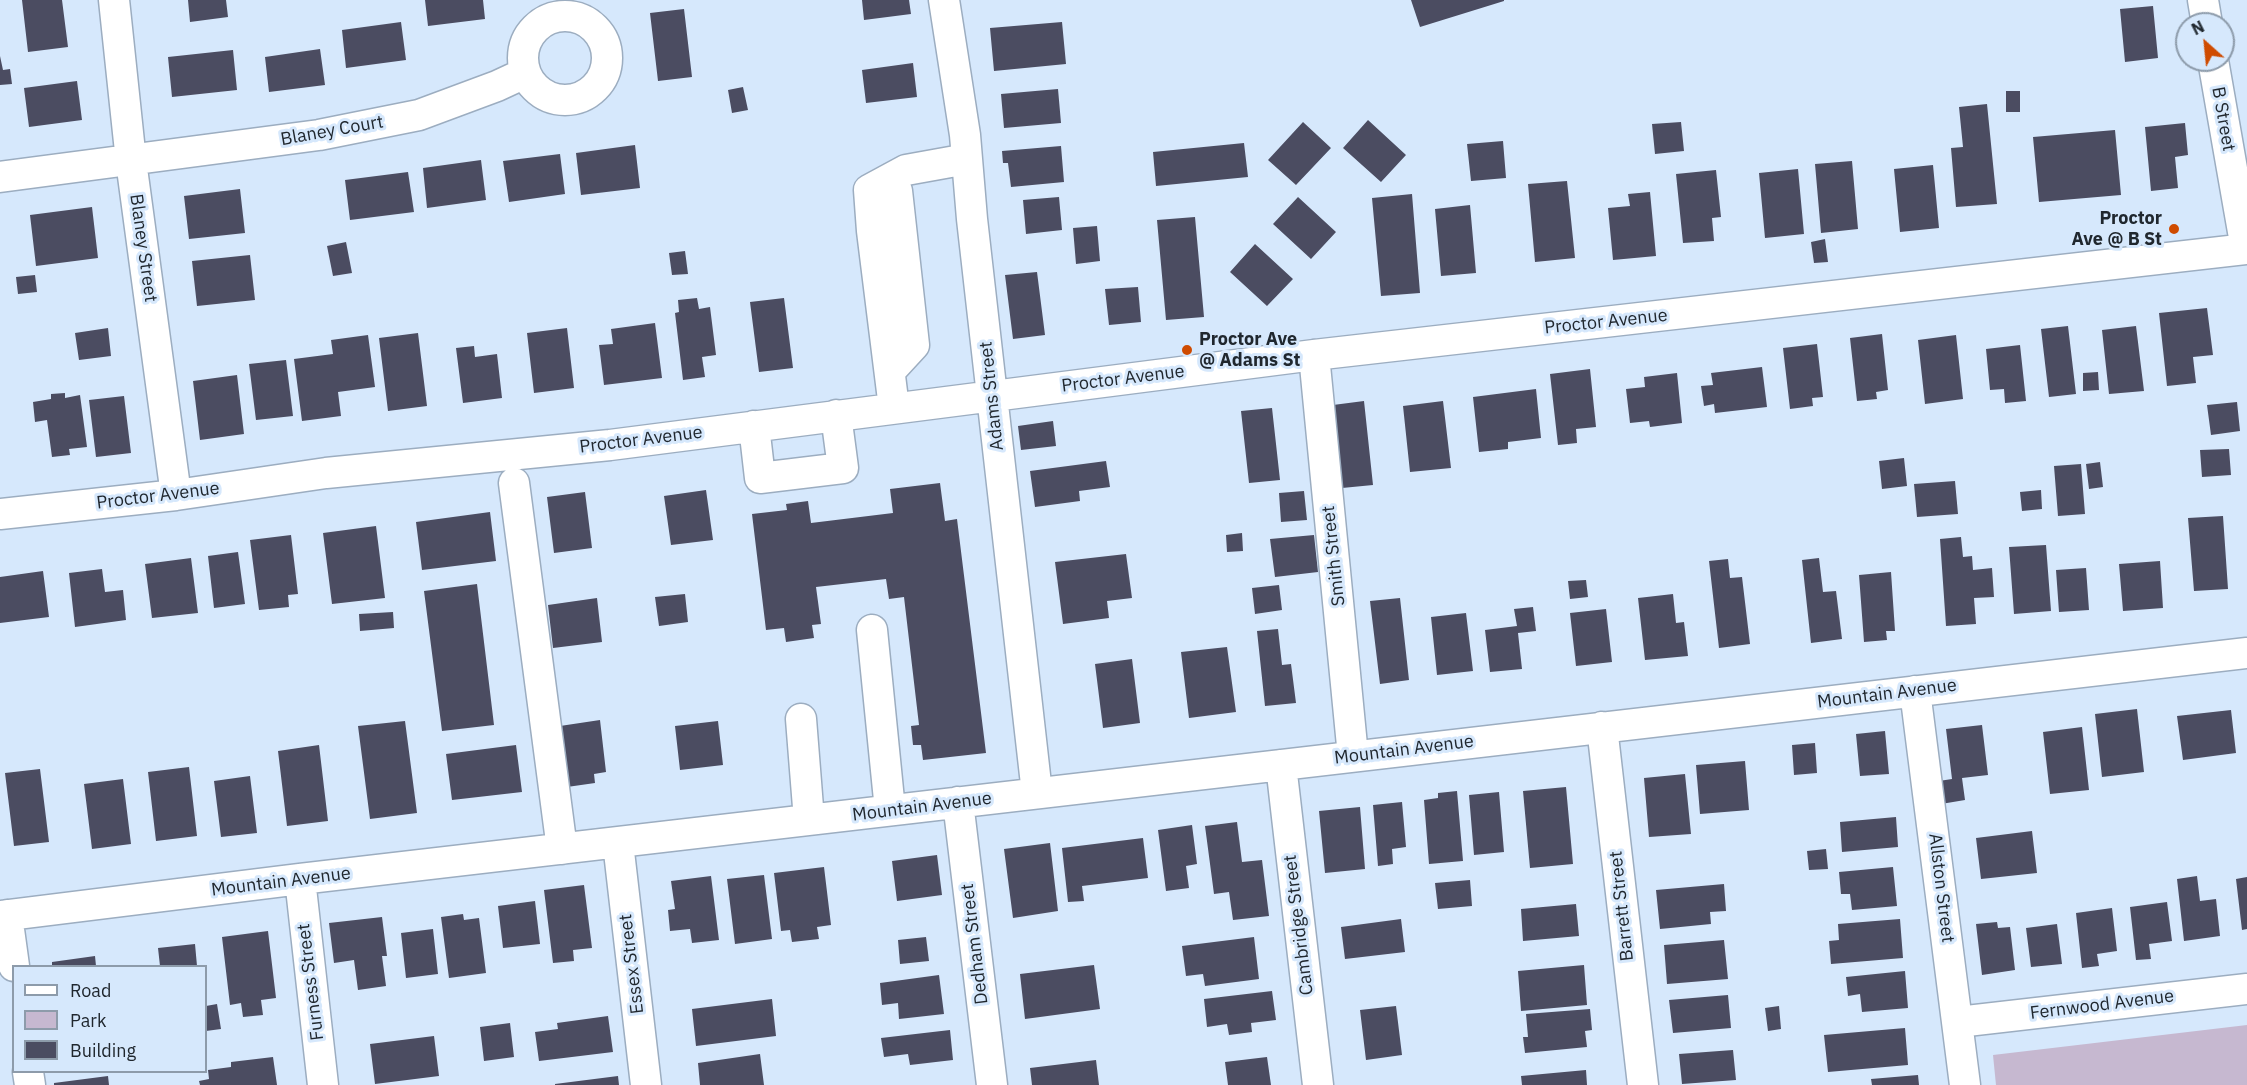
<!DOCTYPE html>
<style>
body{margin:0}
#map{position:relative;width:2247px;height:1085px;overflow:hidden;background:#d6e8fc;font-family:"IBM Plex Sans",sans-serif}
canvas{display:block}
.legend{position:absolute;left:12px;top:965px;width:195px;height:108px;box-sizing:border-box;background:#d6e8fc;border:2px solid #8d9baa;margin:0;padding:8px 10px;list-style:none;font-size:18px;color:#20272e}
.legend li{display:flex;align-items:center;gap:12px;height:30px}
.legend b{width:30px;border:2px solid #8d9baa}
.north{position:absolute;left:2175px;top:12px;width:60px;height:60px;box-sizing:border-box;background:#d6e8fc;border:2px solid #8d9baa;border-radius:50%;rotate:333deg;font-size:16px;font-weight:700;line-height:24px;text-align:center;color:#20272e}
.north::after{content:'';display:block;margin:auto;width:21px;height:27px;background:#cf4b00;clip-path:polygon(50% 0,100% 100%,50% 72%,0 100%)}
</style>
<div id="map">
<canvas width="2247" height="1085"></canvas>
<ul class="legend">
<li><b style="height:8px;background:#fff"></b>Road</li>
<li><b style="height:16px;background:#c6b8d0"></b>Park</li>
<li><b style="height:16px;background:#4b4c61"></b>Building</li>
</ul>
<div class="north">N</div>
</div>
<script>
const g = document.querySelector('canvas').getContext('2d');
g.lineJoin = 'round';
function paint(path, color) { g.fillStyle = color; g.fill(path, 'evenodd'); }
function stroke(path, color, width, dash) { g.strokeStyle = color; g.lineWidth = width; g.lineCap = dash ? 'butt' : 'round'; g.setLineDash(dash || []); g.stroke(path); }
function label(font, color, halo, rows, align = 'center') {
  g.font = font + ' "IBM Plex Sans",sans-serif'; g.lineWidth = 6; g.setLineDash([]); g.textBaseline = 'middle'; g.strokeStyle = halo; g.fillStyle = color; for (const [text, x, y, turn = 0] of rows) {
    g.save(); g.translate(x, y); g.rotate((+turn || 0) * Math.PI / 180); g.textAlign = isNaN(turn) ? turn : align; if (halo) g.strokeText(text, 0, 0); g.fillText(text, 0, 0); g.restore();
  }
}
paint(new Path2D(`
 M 2247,1025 L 2247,1085 L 1996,1085 L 1993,1055 Z`), '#c6b8d0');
paint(new Path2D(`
 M 22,0 L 62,0 L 68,47 L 28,52 Z
 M 188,0 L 226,0 L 228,17 L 190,22 Z
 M 425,0 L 483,0 L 485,19 L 428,26 Z
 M 862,0 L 909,0 L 911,14 L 864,20 Z
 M 1411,0 L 1504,0 L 1504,1 L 1420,27 Z
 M 2153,6 L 2158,58 L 2125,62 L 2120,9 Z
 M 684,9 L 692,77 L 658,81 L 650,13 Z
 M 401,22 L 406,60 L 346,68 L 342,30 Z
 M 1062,22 L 1066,64 L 994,71 L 990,28 Z
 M 320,49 L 325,85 L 269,92 L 265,57 Z
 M 233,50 L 237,90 L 172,97 L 168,57 Z
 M 0,56 L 3,70 L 10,69 L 12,84 L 0,85 Z
 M 913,63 L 917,97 L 866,103 L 862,70 Z
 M 77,81 L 82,120 L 29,127 L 24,88 Z
 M 743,87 L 748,110 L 732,113 L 728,90 Z
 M 1058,89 L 1061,123 L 1004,128 L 1001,94 Z
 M 2006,91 L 2020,91 L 2020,112 L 2006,112 Z
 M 1987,104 L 1997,204 L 1956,207 L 1951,148 L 1963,147 L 1959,107 Z
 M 1368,120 L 1406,155 L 1381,182 L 1343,148 Z
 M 1303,122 L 1331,148 L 1296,185 L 1268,160 Z
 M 1681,122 L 1684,151 L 1655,154 L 1652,124 Z
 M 2185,123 L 2188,155 L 2175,157 L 2178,188 L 2151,191 L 2145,127 Z
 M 2115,130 L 2121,195 L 2039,202 L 2033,137 Z
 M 1503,141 L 1506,178 L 1471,181 L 1467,144 Z
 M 1244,143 L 1248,177 L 1156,186 L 1153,152 Z
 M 635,145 L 640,188 L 581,195 L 576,153 Z
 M 1061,146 L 1064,182 L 1011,187 L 1008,163 L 1003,163 L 1002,151 Z
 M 560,154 L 565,194 L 509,202 L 503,161 Z
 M 481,160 L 486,200 L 427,208 L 423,168 Z
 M 1852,161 L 1858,229 L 1821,233 L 1815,164 Z
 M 1933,165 L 1939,228 L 1900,232 L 1894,169 Z
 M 1798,169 L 1804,234 L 1765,238 L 1759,173 Z
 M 1716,170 L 1721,217 L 1712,218 L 1714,241 L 1683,243 L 1676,174 Z
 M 408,172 L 414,212 L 350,220 L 345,180 Z
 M 1567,181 L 1575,258 L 1535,262 L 1528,184 Z
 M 240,189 L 245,233 L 189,239 L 184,196 Z
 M 1650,192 L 1656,256 L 1613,260 L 1608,208 L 1630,206 L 1628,194 Z
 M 1412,194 L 1420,293 L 1381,296 L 1372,198 Z
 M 1059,197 L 1062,230 L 1026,234 L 1023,200 Z
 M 1298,197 L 1336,232 L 1311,259 L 1273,224 Z
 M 1470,205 L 1476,273 L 1441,276 L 1435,209 Z
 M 92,207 L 98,258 L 36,266 L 30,215 Z
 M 1195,217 L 1204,317 L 1166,320 L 1157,220 Z
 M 1097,226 L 1100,261 L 1076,264 L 1073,228 Z
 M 1825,239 L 1828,262 L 1814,263 L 1811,242 Z
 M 346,242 L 352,273 L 333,276 L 327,246 Z
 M 1255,244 L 1293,279 L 1267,306 L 1230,272 Z
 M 685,251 L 688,274 L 672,275 L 669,253 Z
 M 250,255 L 255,300 L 197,306 L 192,261 Z
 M 1037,272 L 1045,335 L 1013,339 L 1005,275 Z
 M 35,275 L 37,292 L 18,294 L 16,277 Z
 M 1138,287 L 1141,322 L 1109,325 L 1105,289 Z
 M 697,298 L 699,309 L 710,307 L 716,355 L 702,357 L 705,377 L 683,380 L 675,313 L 679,312 L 678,300 Z
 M 784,298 L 793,368 L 759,372 L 750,302 Z
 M 2207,308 L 2213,355 L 2193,357 L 2196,383 L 2167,386 L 2159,313 Z
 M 655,323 L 662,378 L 604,385 L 599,345 L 613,344 L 611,329 Z
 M 2068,326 L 2076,394 L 2049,397 L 2041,329 Z
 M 2136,326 L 2144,391 L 2109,394 L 2102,330 Z
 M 108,328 L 111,356 L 79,360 L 75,333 Z
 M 567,328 L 574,388 L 534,393 L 527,333 Z
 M 418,333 L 427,406 L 388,411 L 379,338 Z
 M 1882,334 L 1888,390 L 1876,392 L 1877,399 L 1857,401 L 1850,338 Z
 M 368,335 L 375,387 L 338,392 L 341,416 L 302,421 L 294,359 L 333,354 L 331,340 Z
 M 1956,335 L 1963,399 L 1925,404 L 1918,340 Z
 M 1817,344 L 1823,397 L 1812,398 L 1813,406 L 1790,409 L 1783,348 Z
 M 2020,345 L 2026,401 L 2005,403 L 2004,389 L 1990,390 L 1986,349 Z
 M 474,346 L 475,357 L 497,354 L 502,398 L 463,403 L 456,348 Z
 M 286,360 L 293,416 L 256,420 L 249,364 Z
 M 1762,367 L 1767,407 L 1715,413 L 1714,404 L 1704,406 L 1701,386 L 1713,385 L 1711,373 Z
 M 1590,369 L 1596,427 L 1576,429 L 1577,443 L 1558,445 L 1550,374 Z
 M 2098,372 L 2099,390 L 2083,391 L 2083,373 Z
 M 1677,373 L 1682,423 L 1650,427 L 1649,421 L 1630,423 L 1626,389 L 1645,387 L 1644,377 Z
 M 237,375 L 244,434 L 200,440 L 193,381 Z
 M 1536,389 L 1541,438 L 1508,442 L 1508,449 L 1479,452 L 1473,397 Z
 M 65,393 L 65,398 L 80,395 L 87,447 L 69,449 L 70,455 L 52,457 L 47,420 L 35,422 L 33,402 L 51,399 L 51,394 Z
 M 124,396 L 131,453 L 96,457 L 89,400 Z
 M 1364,401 L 1373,485 L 1342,488 L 1333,405 Z
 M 1443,401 L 1451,468 L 1410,472 L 1403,406 Z
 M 2237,402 L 2240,431 L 2211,435 L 2207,405 Z
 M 1272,408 L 1280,480 L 1249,483 L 1241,411 Z
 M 1053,421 L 1056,446 L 1021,450 L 1018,426 Z
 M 2229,449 L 2231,475 L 2202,477 L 2200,450 Z
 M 1904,458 L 1907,486 L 1882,489 L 1879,461 Z
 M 1106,461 L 1110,487 L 1079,491 L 1080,501 L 1035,507 L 1030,471 Z
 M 2100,462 L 2103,487 L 2089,489 L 2086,464 Z
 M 2081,464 L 2085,514 L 2058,516 L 2054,466 Z
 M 1955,481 L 1958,514 L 1917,517 L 1914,484 Z
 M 940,483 L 945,521 L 957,519 L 986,753 L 923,760 L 921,745 L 913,745 L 911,726 L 919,725 L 904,597 L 889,599 L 886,579 L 816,587 L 821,624 L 812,625 L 814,638 L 786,642 L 784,628 L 766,630 L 752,514 L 787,510 L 786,504 L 808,501 L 811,523 L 893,513 L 890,489 Z
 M 706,490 L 713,540 L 671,545 L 664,496 Z
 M 2041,490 L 2042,509 L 2022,511 L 2020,492 Z
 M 1304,491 L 1307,520 L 1281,522 L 1279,493 Z
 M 585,492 L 592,548 L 554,553 L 547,497 Z
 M 490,512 L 496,561 L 422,570 L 416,522 Z
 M 2223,516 L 2228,589 L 2194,591 L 2188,518 Z
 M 376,526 L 385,598 L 332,604 L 323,533 Z
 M 1242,533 L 1243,551 L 1227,552 L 1226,535 Z
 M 291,535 L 298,594 L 288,595 L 289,607 L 259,610 L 250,540 Z
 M 1314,535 L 1318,572 L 1275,577 L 1270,539 Z
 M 1961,537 L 1963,557 L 1972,556 L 1973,570 L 1992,568 L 1994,597 L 1974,598 L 1976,624 L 1946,626 L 1940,539 Z
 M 2046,545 L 2051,611 L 2014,614 L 2009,547 Z
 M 238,552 L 245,604 L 214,608 L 208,556 Z
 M 1126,554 L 1132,598 L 1107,601 L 1109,618 L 1063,624 L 1055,562 Z
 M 191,558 L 198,613 L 152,618 L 145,564 Z
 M 1819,558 L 1823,592 L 1836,591 L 1842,639 L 1811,643 L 1802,560 Z
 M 1728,559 L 1730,578 L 1742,577 L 1750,644 L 1719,648 L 1709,561 Z
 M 2160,561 L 2163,608 L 2123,611 L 2119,564 Z
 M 2086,568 L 2089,610 L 2059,612 L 2056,570 Z
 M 102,569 L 105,592 L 123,590 L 126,620 L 75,627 L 69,573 Z
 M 43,571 L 49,617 L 0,623 L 0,577 Z
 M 1891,572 L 1895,631 L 1886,631 L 1887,640 L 1864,642 L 1859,575 Z
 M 1586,580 L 1588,597 L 1570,599 L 1568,581 Z
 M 477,584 L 494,725 L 442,731 L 424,591 Z
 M 1279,585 L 1282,610 L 1255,614 L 1252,588 Z
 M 685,594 L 688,622 L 659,626 L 655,597 Z
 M 1673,594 L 1676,623 L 1684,622 L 1688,656 L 1645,660 L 1638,598 Z
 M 597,598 L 602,642 L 553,648 L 548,605 Z
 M 1400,598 L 1409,680 L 1380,684 L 1370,601 Z
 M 1533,607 L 1536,631 L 1518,633 L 1522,669 L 1490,672 L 1485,630 L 1517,626 L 1514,609 Z
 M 1606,609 L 1612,662 L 1576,666 L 1570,613 Z
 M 393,612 L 394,628 L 360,631 L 359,614 Z
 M 1466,613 L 1473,671 L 1437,675 L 1431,617 Z
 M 1278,629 L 1282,665 L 1291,664 L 1296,703 L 1265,706 L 1257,631 Z
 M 1227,647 L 1236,712 L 1189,718 L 1181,652 Z
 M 1132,659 L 1140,723 L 1103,728 L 1095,664 Z
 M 2137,709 L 2144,772 L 2102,777 L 2095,714 Z
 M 2231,710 L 2236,753 L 2183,760 L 2177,716 Z
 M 600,720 L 606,772 L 594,774 L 595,783 L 567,787 L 560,726 Z
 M 405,721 L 417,813 L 370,819 L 358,726 Z
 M 718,721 L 723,765 L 680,770 L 675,726 Z
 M 1982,725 L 1988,775 L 1962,778 L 1965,800 L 1941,804 L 1939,781 L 1952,779 L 1946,729 Z
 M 2082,727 L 2089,790 L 2050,794 L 2043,732 Z
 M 1885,731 L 1889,774 L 1860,776 L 1856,734 Z
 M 1815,743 L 1817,773 L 1794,775 L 1792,745 Z
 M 319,745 L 328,821 L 287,826 L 278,751 Z
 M 516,745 L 522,792 L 452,800 L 446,754 Z
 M 1745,761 L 1749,810 L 1700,814 L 1696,765 Z
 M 189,767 L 197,836 L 156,841 L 148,772 Z
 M 40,769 L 49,842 L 14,846 L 5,773 Z
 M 1685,774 L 1691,834 L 1649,837 L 1644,778 Z
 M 250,776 L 257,833 L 221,837 L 214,781 Z
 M 123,779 L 131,844 L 92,849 L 84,784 Z
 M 1566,787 L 1573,864 L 1530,868 L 1523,791 Z
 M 1457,791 L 1463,861 L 1429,864 L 1424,800 L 1438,798 L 1438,793 Z
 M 1499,792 L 1504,852 L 1474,855 L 1469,795 Z
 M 1402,802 L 1406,847 L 1392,849 L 1393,864 L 1378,866 L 1373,805 Z
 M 1360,807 L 1365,869 L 1325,873 L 1319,811 Z
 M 1896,817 L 1898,847 L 1842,852 L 1840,822 Z
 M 1237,822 L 1242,862 L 1262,860 L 1269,916 L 1233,920 L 1229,892 L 1214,894 L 1205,826 Z
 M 1192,825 L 1197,864 L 1186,866 L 1189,888 L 1166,891 L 1158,830 Z
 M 2032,831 L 2037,873 L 1981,879 L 1976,838 Z
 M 1143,838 L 1148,878 L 1082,886 L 1084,901 L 1068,902 L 1062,848 Z
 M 1050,843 L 1058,911 L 1013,918 L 1004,849 Z
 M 1826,849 L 1828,869 L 1809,870 L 1807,851 Z
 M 937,855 L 942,895 L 897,901 L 892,861 Z
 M 824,867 L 831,925 L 817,927 L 819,939 L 792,942 L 790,930 L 781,931 L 774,873 Z
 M 1893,867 L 1897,906 L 1852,910 L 1850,894 L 1841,894 L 1839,872 Z
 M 764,875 L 772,939 L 735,944 L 727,879 Z
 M 711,876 L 719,940 L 692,943 L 690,929 L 670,931 L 668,910 L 675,909 L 671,881 Z
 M 2197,876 L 2200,901 L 2216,899 L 2220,936 L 2184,941 L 2177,879 Z
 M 2247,877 L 2247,929 L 2242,930 L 2236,879 Z
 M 1470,880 L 1472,906 L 1438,909 L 1435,883 Z
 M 1724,884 L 1726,911 L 1710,912 L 1711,924 L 1660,929 L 1656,890 Z
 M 584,885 L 592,948 L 573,950 L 574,961 L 553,963 L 544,890 Z
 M 535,901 L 540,944 L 503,948 L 498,906 Z
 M 2167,902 L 2172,941 L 2149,944 L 2151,959 L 2136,960 L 2130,907 Z
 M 1576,904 L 1579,936 L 1523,941 L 1521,909 Z
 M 2112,908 L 2117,951 L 2097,954 L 2099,966 L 2082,968 L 2076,913 Z
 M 463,914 L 464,920 L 479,918 L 486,973 L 449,978 L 441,917 Z
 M 382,917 L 387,956 L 382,956 L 386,986 L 358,990 L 354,960 L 334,963 L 329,923 Z
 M 1401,919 L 1405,952 L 1345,959 L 1341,927 Z
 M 1900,919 L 1903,958 L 1831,964 L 1829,941 L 1839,940 L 1838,924 Z
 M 1997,922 L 1998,928 L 2010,927 L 2015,970 L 1982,975 L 1976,924 Z
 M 2057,924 L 2062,964 L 2031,967 L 2026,928 Z
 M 433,929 L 438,974 L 406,978 L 401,933 Z
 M 268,931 L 276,998 L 261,1000 L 263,1015 L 243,1017 L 241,1003 L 230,1005 L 222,937 Z
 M 926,937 L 929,961 L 900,964 L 898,940 Z
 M 1254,937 L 1259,979 L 1205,986 L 1203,974 L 1186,976 L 1182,946 Z
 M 1724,940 L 1728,979 L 1667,984 L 1664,945 Z
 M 195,944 L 197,966 L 160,966 L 158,948 Z
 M 95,956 L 96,966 L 52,966 L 52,962 Z
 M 1094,965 L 1100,1009 L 1025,1019 L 1020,974 Z
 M 1584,965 L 1587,1005 L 1521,1011 L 1518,971 Z
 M 1905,971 L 1908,1008 L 1862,1012 L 1860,994 L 1848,996 L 1846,977 Z
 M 939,975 L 944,1014 L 899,1019 L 898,1003 L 882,1005 L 880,983 Z
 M 1272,991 L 1276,1020 L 1251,1023 L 1252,1032 L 1229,1035 L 1227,1024 L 1207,1027 L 1204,999 Z
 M 1728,995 L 1731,1028 L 1673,1033 L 1669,1000 Z
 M 772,999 L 776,1036 L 696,1046 L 692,1009 Z
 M 217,1004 L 221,1029 L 206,1031 L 206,1006 Z
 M 1396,1006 L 1402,1055 L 1366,1060 L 1360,1010 Z
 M 1779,1006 L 1781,1029 L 1768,1031 L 1765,1008 Z
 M 1590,1009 L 1592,1030 L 1585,1031 L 1587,1047 L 1525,1053 L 1523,1037 L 1528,1037 L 1526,1014 Z
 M 608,1016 L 613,1052 L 539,1061 L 535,1032 L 558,1029 L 557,1023 Z
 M 510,1023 L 514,1057 L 484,1061 L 480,1027 Z
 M 1905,1028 L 1908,1065 L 1828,1072 L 1824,1035 Z
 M 950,1030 L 953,1060 L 910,1065 L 908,1054 L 884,1057 L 881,1038 Z
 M 434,1036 L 439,1076 L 375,1084 L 370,1044 Z
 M 1733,1050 L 1736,1080 L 1682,1084 L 1679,1054 Z
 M 760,1054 L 764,1085 L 700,1085 L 698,1063 Z
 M 273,1057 L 277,1085 L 200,1085 L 199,1081 L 209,1079 L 208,1070 L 231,1067 L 231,1062 Z
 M 1267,1057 L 1271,1085 L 1228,1085 L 1225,1062 Z
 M 1096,1060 L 1099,1085 L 1032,1085 L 1030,1068 Z
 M 1586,1070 L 1587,1085 L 1522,1085 L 1521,1076 Z
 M 1918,1075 L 1919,1085 L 1872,1085 L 1871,1079 Z
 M 108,1076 L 109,1085 L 54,1085 L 54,1083 Z
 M 618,1076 L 619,1085 L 555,1085 L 555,1084 Z`), '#4b4c61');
const minor = new Path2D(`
 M 114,0 L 131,161 L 176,495
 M 944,0 L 965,135 L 972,219 L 1037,793
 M 2203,0 L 2207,24
 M523 58a42 42 0 1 1 84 0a42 42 0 1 1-84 0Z
 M 2213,60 L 2246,249
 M 0,177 L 319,135 L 419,115 L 497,86 L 525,73
 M 1314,355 L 1353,756
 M 890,371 L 914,345 L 897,191 L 891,178
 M 894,408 L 872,231 L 869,190 L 906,170 L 967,159
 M 754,426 L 760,478 L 843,468 L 836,415
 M 514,483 L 562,849
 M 0,514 L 176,495 L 326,473 L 610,445 L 1314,355 L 2247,249
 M 872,630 L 890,810
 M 1915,691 L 1965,1085
 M 801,719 L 809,820
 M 1602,727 L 1643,1085
 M 1281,765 L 1318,1085
 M 958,802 L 992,1085
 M 618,843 L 646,1085
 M 300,879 L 323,1085
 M 7,915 L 14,966
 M 0,916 L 300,879 L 2247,653
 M 1958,1022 L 2247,989
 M 28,1072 L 30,1085`);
stroke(minor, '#9cadc0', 33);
stroke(minor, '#fff', 30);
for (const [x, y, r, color] of [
 [2174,229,6,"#cf4b00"],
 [1187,350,6,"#cf4b00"]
]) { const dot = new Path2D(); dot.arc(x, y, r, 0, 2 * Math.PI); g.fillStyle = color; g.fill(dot); stroke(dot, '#d6e8fc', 2); }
label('18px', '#20272e', '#d6e8fc', [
 ["B Street",2223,119,80],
 ["Blaney Court",332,131,-10],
 ["Blaney Street",143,248,82],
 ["Proctor Avenue",1606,322,-6],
 ["Proctor Avenue",1123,379,-7],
 ["Adams Street",992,396,-96],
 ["Proctor Avenue",641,440,-7],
 ["Proctor Avenue",158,496,-7],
 ["Smith Street",1334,556,-96],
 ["Mountain Avenue",1887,694,-7],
 ["Mountain Avenue",1404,750,-7],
 ["Mountain Avenue",922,807,-7],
 ["Mountain Avenue",281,882,-7],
 ["Allston Street",1941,888,83],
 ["Barrett Street",1622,906,-96],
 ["Cambridge Street",1299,925,-97],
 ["Dedham Street",975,944,-97],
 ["Essex Street",632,964,-97],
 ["Furness Street",311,982,-97],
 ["Fernwood Avenue",2102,1005,-7]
]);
label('bold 18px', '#20272e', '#d6e8fc', [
 ["Proctor",2162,219],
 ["Ave @ B St",2162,240],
 ["Proctor Ave",1199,340,"left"],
 ["@ Adams St",1199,361,"left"]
], 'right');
</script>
